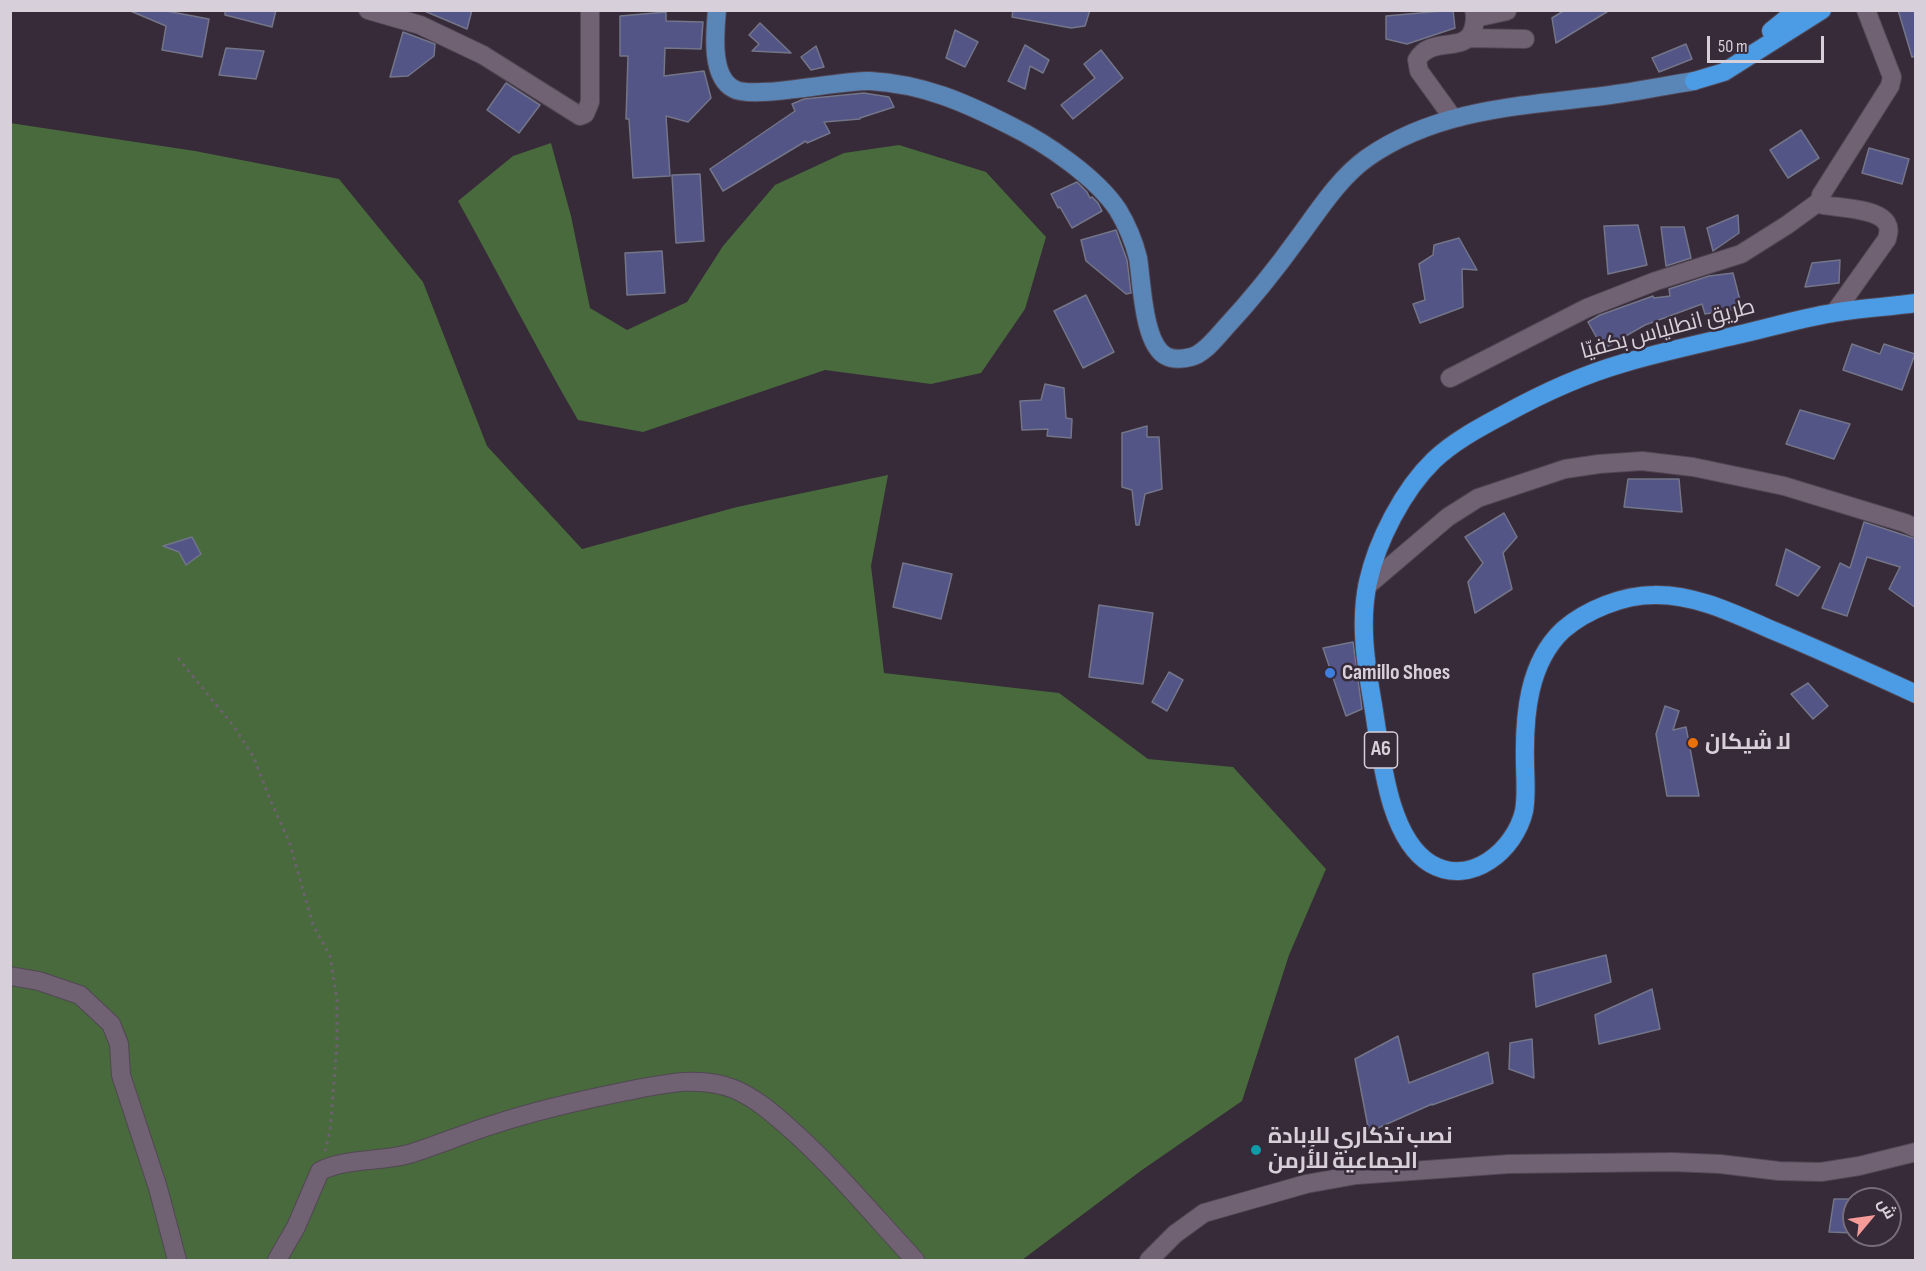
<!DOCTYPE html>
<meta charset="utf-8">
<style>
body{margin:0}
#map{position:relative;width:1926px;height:1271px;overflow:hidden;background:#372a39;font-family:"Sofia Sans Condensed",Cairo,sans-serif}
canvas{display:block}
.frame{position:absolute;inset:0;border:12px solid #d7cfd9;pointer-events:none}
.north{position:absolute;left:1842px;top:1187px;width:60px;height:60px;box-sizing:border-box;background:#372a39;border:2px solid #776c79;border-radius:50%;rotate:61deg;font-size:16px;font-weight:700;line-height:24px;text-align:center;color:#d7cfd9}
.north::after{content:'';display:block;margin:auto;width:21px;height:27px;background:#f59b98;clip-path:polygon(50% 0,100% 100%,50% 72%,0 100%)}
.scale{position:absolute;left:1707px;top:36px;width:117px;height:27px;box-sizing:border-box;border:3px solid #d7cfd9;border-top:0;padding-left:8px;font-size:18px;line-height:21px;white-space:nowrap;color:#d7cfd9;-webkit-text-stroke:4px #372a39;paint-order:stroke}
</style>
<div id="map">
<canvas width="1926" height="1271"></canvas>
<div class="frame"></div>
<div class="north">ش</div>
<div class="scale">50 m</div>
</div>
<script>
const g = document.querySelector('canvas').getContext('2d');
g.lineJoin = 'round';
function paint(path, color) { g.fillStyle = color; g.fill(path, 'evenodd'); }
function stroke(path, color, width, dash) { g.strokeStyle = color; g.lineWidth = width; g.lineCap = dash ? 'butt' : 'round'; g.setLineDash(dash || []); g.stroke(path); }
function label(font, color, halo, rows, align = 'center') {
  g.font = font + ' "Sofia Sans Condensed",Cairo,sans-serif'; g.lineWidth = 5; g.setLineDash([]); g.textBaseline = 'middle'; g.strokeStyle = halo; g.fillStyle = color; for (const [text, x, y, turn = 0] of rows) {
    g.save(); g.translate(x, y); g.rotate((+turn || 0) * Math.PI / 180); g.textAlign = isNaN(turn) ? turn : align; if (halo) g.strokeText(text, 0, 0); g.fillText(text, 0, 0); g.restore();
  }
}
paint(new Path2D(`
 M 10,123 L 195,151 L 339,179 L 423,282 L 487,446 L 582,549 L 737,507 L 888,475 L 871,566 L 884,673 L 1059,693 L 1148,759 L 1233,767 L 1326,869 L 1289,955 L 1242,1101 L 1142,1170 L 1022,1260 L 11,1260 Z
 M 551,143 L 571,216 L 590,308 L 627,330 L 687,302 L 723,246 L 775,185 L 844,153 L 899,145 L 986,172 L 1046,237 L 1025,309 L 981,373 L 931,384 L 825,370 L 643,432 L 578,420 C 536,348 499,274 458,201 L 513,156 Z`), '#486a3c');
const building = new Path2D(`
 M 128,10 L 161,10 L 209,19 L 202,57 L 162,50 L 166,26 Z
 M 225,10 L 276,10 L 272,27 L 225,15 Z
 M 422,10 L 472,10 L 467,29 Z
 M 1013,10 L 1090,10 L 1085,26 L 1071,28 L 1012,17 Z
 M 1453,10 L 1455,28 L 1407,44 L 1386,39 L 1386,16 Z
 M 1565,10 L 1610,10 L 1556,43 L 1552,18 Z
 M 1898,10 L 1916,10 L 1916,56 L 1912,57 Z
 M 666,12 L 666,21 L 703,22 L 701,49 L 665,48 L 664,76 L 704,71 L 711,98 L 688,122 L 666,116 L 670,176 L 633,178 L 629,119 L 626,119 L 628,56 L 620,56 L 620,16 Z
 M 760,23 L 791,53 L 752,51 L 759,44 L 749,35 Z
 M 955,30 L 978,42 L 965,67 L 946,58 Z
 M 403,32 L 435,44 L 434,56 L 408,76 L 390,77 Z
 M 1686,44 L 1692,59 L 1659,72 L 1652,58 Z
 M 1025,45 L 1049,60 L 1043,73 L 1030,66 L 1025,89 L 1008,81 Z
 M 816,46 L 824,67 L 811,70 L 801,57 Z
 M 226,48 L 264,51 L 256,79 L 219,75 Z
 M 1101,50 L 1123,78 L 1073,119 L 1061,105 L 1095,78 L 1084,64 Z
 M 506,83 L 540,105 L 519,133 L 487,110 Z
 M 864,93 L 889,97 L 894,107 L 860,118 L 860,119 L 824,122 L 830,133 L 807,143 L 806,141 L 723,191 L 710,169 L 795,111 L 792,104 L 804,99 Z
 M 1801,130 L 1819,158 L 1788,178 L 1770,150 Z
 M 1869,148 L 1909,159 L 1902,184 L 1862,173 Z
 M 700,174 L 704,241 L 676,243 L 672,175 Z
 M 1077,182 L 1087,192 L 1090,198 L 1092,197 L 1098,203 L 1102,211 L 1072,228 L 1060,207 L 1058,208 L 1051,194 Z
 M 1738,215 L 1739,233 L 1713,251 L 1707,228 Z
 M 1638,225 L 1647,265 L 1608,274 L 1604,226 Z
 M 1661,227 L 1684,227 L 1691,258 L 1666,266 Z
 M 1116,230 L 1127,260 L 1131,293 L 1126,294 L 1086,261 L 1081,240 Z
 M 1459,238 L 1477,270 L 1462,269 L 1463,307 L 1420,323 L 1413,304 L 1425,300 L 1419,264 L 1433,255 L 1434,245 Z
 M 662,251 L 665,293 L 627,295 L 625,253 Z
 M 1840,260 L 1839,283 L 1805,287 L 1812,263 Z
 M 1733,273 L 1742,308 L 1705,314 L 1702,304 L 1645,325 L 1603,349 L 1588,322 L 1600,315 L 1653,296 L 1654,298 L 1670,296 L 1669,289 L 1709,276 Z
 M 1086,295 L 1114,352 L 1083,368 L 1054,311 Z
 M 1852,344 L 1880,354 L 1884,344 L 1915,354 L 1902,390 L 1843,370 Z
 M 1045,384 L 1064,388 L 1066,418 L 1072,419 L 1071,438 L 1047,436 L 1048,429 L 1022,430 L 1020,401 L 1041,400 Z
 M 1800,410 L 1850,424 L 1834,459 L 1786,444 Z
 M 1147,426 L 1147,437 L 1159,437 L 1162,489 L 1145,494 L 1139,525 L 1136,525 L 1132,490 L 1122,487 L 1122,433 Z
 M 1628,479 L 1679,479 L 1682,512 L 1624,507 Z
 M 1504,513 L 1517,537 L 1503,553 L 1512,589 L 1475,613 L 1468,582 L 1483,563 L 1465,537 Z
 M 1864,522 L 1916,539 L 1916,608 L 1889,589 L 1900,567 L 1867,557 L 1847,616 L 1822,608 L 1840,563 L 1850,568 Z
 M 192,537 L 201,554 L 186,565 L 179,552 L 163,546 Z
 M 1786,549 L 1820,567 L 1798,596 L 1776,585 Z
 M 903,563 L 952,574 L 941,619 L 893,607 Z
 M 1099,605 L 1153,613 L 1143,684 L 1089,677 Z
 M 1353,642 L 1362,709 L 1346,716 L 1323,648 Z
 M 1169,672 L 1183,680 L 1167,711 L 1152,702 Z
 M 1808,683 L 1828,706 L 1813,719 L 1791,694 Z
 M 1665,706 L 1679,711 L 1673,730 L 1686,727 L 1699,796 L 1667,796 L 1656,734 Z
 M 1606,955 L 1611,982 L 1536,1007 L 1533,974 Z
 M 1652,989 L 1660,1029 L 1599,1044 L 1595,1015 Z
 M 1398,1036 L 1409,1083 L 1488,1052 L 1493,1083 L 1432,1105 L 1432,1104 L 1369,1132 L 1355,1059 Z
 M 1532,1039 L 1534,1078 L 1509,1069 L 1510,1043 Z
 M 1834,1199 L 1854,1199 L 1854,1233 L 1829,1232 Z`);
paint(building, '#545587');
stroke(building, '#737589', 1.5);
const minor = new Path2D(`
 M 368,10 L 420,25 L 483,55 L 580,116 L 585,114 L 590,102 L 590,10
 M 1475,18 L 1507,11
 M 1468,38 L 1525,39
 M 1453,118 L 1419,71 L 1417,60 C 1431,35 1465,54 1473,30 C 1475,23 1476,17 1474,10
 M 1835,312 L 1887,239 C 1888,234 1890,229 1887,224 C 1879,208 1839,208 1823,205 L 1820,201 L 1821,195 L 1890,86 L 1892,77 L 1866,10
 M 1450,378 L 1587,308 L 1656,281 L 1741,254 L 1787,225 L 1820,201
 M 1367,586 L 1448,517 L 1478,498 L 1565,469 L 1599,464 L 1642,461 L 1693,467 L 1784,486 L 1905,523 L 1916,528
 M 10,976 L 39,981 L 80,995 L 111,1024 L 119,1044 L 121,1075 L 158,1188 L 177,1260
 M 277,1260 L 296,1227 L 320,1171 C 347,1158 379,1162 409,1154 C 438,1145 466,1133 495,1124 C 538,1110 582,1100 627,1091 C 663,1084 700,1075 734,1089 C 755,1098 770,1111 786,1125 C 833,1166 873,1215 915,1260
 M 1149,1260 L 1175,1234 L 1204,1213 L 1306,1184 L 1356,1175 L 1509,1164 L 1672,1162 L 1720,1164 L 1779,1171 L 1821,1172 L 1859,1166 L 1916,1152`);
const major = new Path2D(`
 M 717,10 C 715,32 710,77 734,89 C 753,100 840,80 870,81 C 923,84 964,102 1011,126 C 1046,143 1096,177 1118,210 C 1127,225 1134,242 1138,258 C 1142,282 1143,344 1166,356 C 1173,360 1184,359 1191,357 C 1204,354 1216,338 1225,328 C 1252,299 1276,269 1299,237 C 1319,210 1339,178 1367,158 C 1437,109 1521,106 1603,96 C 1634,92 1664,86 1694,81`);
const highway = new Path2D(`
 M 1771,31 L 1797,10
 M 1694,81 L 1724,72 L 1822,10
 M 1916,303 C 1888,307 1860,308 1833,313 C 1801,318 1769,328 1737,335 C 1699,344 1661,352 1624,363 C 1582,375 1541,394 1503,415 C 1479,428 1454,441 1434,460 C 1403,490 1377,541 1368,582 C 1359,623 1366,665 1373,705 C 1381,752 1387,838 1431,864 C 1471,887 1515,850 1524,811 C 1527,795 1525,777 1525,761 C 1524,716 1528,663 1563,630 C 1586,610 1623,595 1654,595 C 1695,594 1735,614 1772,630 C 1820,650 1868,672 1916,694`);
stroke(minor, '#524754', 20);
stroke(major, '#524754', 20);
stroke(highway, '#524754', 20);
stroke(new Path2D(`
 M 178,658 L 232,724 L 253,756 L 272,804 L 289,841 L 313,925 L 330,956 L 337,1000 L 337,1044 L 330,1131 L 325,1151`), '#6c616e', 3, [3, 4.5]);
stroke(minor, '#706273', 18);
stroke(major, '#5a85b7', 18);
stroke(highway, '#4b9ce5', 18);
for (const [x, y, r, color] of [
 [1330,673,6,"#3f7fe0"],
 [1693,743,6,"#e8710a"],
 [1256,1150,6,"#0f9aa8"]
]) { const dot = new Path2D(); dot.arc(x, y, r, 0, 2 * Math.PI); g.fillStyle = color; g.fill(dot); stroke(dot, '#372a39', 2); }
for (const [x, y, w] of [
 [1381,750,33]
]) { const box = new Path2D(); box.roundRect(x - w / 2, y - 18, w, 36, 4.5); g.fillStyle = '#372a39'; g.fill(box); stroke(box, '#d7cfd9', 1.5); }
label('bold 21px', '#d7cfd9', null, [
 ["A6",1381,750]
]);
label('22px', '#d7cfd9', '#372a39', [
 ["طريق انطلياس بكفيّا",1668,330,-15]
]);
label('bold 22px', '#d7cfd9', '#372a39', [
 ["Camillo Shoes",1342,673],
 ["لا شيكان",1705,743],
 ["نصب تذكاري للإبادة",1268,1137],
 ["الجماعية للأرمن",1268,1162]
], 'left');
</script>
